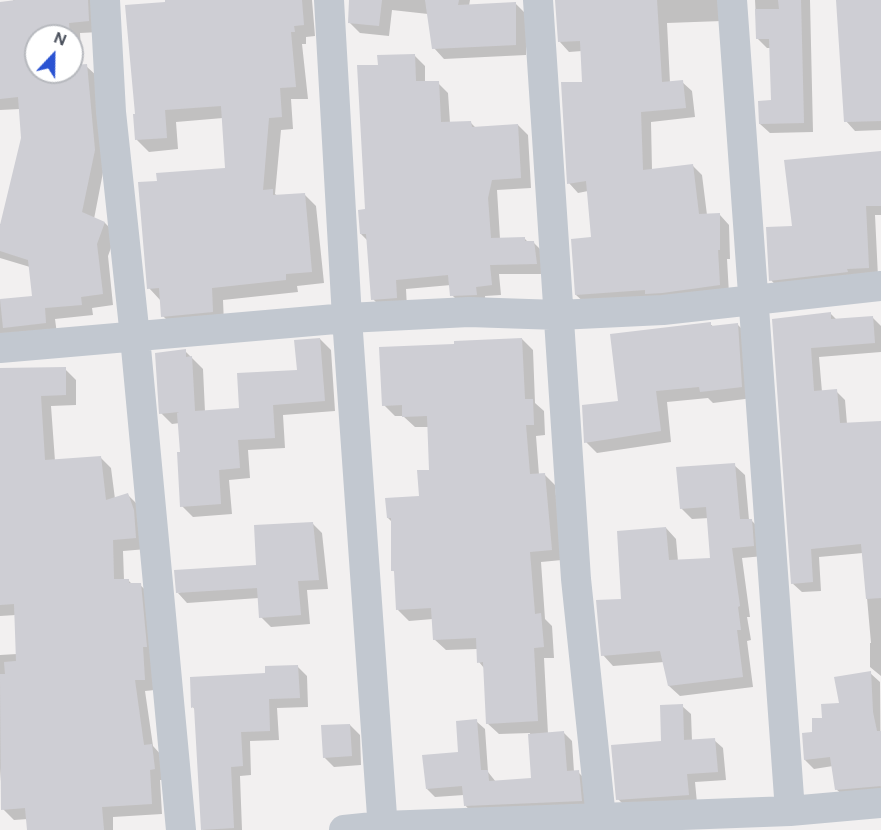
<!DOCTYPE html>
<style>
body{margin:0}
#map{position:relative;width:881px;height:830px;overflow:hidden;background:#f2f0f0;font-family:"DM Sans",sans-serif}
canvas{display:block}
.north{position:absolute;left:24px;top:24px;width:60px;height:60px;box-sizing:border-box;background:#fff;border:2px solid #b7b9be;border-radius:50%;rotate:22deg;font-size:16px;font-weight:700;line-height:24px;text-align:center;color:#4a505c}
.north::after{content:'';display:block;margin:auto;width:21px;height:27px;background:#2a53d2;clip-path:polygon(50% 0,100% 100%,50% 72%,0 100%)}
</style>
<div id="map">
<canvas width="881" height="830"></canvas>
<div class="north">N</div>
</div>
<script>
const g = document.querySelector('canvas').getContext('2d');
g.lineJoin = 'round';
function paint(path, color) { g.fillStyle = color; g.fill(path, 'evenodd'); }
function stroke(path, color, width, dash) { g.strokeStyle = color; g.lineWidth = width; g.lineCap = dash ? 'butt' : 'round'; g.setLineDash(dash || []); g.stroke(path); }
paint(new Path2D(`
 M 13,0 L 100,0 L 100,32 L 80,33 L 82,66 L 86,66 L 98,77 L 105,162 L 94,219 L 105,223 L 116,234 L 108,256 L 113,305 L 92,308 L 93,315 L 55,319 L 57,334 L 0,339 L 0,300 L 33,297 L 30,267 L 0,258 L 0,224 L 2,224 L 23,139 L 20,109 L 0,110 L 0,4 L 14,3 ZM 36,36 L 72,36 L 72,72 L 36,72 Z
 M 166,0 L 312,0 L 315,36 L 306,37 L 306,44 L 302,44 L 308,99 L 291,99 L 293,129 L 281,130 L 275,194 L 278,196 L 304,194 L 316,206 L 324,283 L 297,286 L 298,292 L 223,300 L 224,324 L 175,328 L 163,316 L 161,301 L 149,288 L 159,182 L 226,169 L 223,118 L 176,122 L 178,149 L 149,152 L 137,140 L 137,115 Z
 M 351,0 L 470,0 L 469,6 L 515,3 L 526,14 L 526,55 L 444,59 L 434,48 L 428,14 L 392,10 L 389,36 L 360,33 L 349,22 Z
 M 556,0 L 728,0 L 722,21 L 667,23 L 670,83 L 682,82 L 692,91 L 695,117 L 651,122 L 652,170 L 693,166 L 702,175 L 707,215 L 720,215 L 729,225 L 730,259 L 727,259 L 729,294 L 586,304 L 576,295 L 593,239 L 588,191 L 578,193 L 569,183 L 584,84 L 582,51 L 569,52 L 560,42 Z
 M 755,0 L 810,0 L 813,132 L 770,133 L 760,124 L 773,102 L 771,48 L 767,48 L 757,38 Z
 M 837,0 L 881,0 L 881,130 L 855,131 L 846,121 Z
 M 415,56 L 425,66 L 425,82 L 438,83 L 448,93 L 450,123 L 471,123 L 476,128 L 518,125 L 528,135 L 531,188 L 497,190 L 500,239 L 525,239 L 528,242 L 533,242 L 543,252 L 546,274 L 499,274 L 501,295 L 485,296 L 486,305 L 462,305 L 452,295 L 451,285 L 406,289 L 407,308 L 383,309 L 373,299 L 368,241 L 361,234 L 367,210 L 379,66 Z
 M 881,152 L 881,215 L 875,215 L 878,277 L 780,290 L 771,280 L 794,227 Z
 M 830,313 L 837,320 L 873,318 L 881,326 L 881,352 L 819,357 L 822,392 L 836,391 L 845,400 L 847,424 L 881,423 L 881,676 L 870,667 L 870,643 L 871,643 L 863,553 L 819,557 L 821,591 L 802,592 L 792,583 L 774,320 Z
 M 710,324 L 714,327 L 737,324 L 749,336 L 753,398 L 713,403 L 708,398 L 667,402 L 671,442 L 597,453 L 586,442 L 620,402 Z
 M 320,339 L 331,350 L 335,411 L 283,415 L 285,448 L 248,450 L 250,478 L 229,480 L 232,514 L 193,517 L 182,506 L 180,423 L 172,424 L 161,413 L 185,351 L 203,369 L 205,412 L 241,410 L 298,371 Z
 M 522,339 L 533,350 L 535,403 L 544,411 L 545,435 L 536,436 L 539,475 L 544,474 L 555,485 L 562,560 L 541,562 L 545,619 L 552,626 L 554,658 L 544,658 L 548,734 L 564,733 L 572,741 L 574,772 L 578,772 L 586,780 L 590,809 L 473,814 L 465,805 L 464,795 L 435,797 L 427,789 L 460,753 L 476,721 L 485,729 L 488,772 L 496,782 L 533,780 L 530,733 L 499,734 L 487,723 L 484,668 L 479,662 L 478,649 L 446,650 L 434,639 L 433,619 L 409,621 L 398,610 L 395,573 L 393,570 L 392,522 L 388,518 L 420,497 L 430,471 L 429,427 L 415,427 L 403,416 L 395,416 L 384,405 L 455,346 Z
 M 65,369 L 76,380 L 76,405 L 51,406 L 55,461 L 100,457 L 111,468 L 115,499 L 128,495 L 139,506 L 147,549 L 123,551 L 124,580 L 128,580 L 133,585 L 140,585 L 151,595 L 155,690 L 145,691 L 153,746 L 163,757 L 166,780 L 160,780 L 162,814 L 113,817 L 113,830 L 28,830 L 28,819 L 14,820 L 3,809 L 0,768 L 0,655 L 17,654 L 16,615 L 0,616 L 0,370 Z
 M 734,465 L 745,475 L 749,520 L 751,520 L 762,531 L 764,556 L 742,558 L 750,617 L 747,617 L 751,640 L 747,641 L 753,687 L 680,696 L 669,686 L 664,662 L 613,666 L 603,655 L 623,600 L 666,528 L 676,539 L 678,561 L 712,559 L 709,518 L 692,519 L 681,508 Z
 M 313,524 L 322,533 L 328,589 L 307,590 L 310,624 L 271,627 L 261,617 L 259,598 L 187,603 L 178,593 L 258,566 Z
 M 297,666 L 307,676 L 308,707 L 277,708 L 279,740 L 250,741 L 251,775 L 240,776 L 242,830 L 203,830 L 195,710 L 193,707 L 267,675 Z
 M 870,673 L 880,682 L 881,796 L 846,798 L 836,789 L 833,766 L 814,769 L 805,760 L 814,733 L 823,719 L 840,705 Z
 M 682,706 L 691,714 L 692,741 L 714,740 L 723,748 L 726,780 L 695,782 L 697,803 L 627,808 L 618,799 L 662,742 Z
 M 350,725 L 360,735 L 361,765 L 334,767 L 324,757 Z`), '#0003');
paint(new Path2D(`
 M 16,0 L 88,0 L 89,21 L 69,23 L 70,36 L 36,36 L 36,72 L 72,72 L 72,59 L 73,65 L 87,64 L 95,150 L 82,212 L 105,222 L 97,244 L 103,294 L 81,297 L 82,305 L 45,308 L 46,323 L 3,328 L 0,299 L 32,296 L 28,260 L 0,251 L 0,225 L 21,138 L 18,97 L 0,99 L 0,2 Z
 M 165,0 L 302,0 L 304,25 L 294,26 L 295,32 L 291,32 L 296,87 L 280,88 L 282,117 L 269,118 L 263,190 L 273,189 L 273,195 L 305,193 L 312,272 L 286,274 L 286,280 L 212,288 L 213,312 L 161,317 L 159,288 L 147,289 L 138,182 L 157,181 L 156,173 L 225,168 L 221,106 L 165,110 L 167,138 L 135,140 L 133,114 L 135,114 L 125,5 L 165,2 Z
 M 349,0 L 382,0 L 379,26 L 348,23 Z
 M 425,0 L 459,0 L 458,5 L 516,2 L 516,45 L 432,49 Z
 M 555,0 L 657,0 L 662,82 L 683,80 L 686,108 L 641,112 L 643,170 L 693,164 L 699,214 L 720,213 L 720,250 L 718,250 L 720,285 L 662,293 L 645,294 L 645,290 L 575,295 L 571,239 L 591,237 L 586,181 L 567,184 L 561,82 L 582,82 L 580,41 L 558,42 Z
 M 778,0 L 801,0 L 804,123 L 759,124 L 758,101 L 771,100 L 769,39 L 756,39 L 755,9 L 779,9 Z
 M 836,0 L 881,0 L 881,121 L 844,122 Z
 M 415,54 L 416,81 L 439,81 L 441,122 L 471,121 L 472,127 L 518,124 L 521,178 L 492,180 L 488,198 L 491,238 L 525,237 L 525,241 L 534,241 L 537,264 L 490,265 L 492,285 L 476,287 L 477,295 L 450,296 L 448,275 L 396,280 L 397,298 L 371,300 L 366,234 L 360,234 L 358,210 L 365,209 L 357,65 L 378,65 L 377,55 Z
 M 881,151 L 881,206 L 866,206 L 869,268 L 847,269 L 848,272 L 769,281 L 766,227 L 792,226 L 784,160 Z
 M 831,312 L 831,319 L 873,316 L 875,343 L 811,348 L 814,391 L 837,389 L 840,423 L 881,421 L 881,598 L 866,599 L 861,544 L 811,549 L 813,582 L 791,584 L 772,319 Z
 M 711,322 L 711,326 L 738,323 L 742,387 L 700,392 L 699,387 L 656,391 L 661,431 L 584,443 L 582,405 L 618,401 L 610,334 Z
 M 320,338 L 325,401 L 273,405 L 275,438 L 238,440 L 240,468 L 219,470 L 221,504 L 180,507 L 177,452 L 180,452 L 177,413 L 179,412 L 159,414 L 155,353 L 186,349 L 186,357 L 192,356 L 195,411 L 239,408 L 237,373 L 297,370 L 294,340 Z
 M 522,338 L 525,399 L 533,399 L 534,425 L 526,425 L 530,474 L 545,473 L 552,550 L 530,552 L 535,614 L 541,613 L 544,647 L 534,648 L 538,721 L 486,724 L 483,662 L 477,663 L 476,638 L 433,640 L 431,608 L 396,610 L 394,571 L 391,571 L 391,518 L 387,518 L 385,498 L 419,496 L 417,470 L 429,470 L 427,416 L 402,417 L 402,405 L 382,406 L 379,347 L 454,344 L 454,341 Z
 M 66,367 L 66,395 L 41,396 L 45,460 L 101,456 L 106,500 L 128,493 L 134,510 L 136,538 L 113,540 L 114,579 L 129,579 L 129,583 L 141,583 L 147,647 L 143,647 L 145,680 L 135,680 L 144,745 L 152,744 L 155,769 L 150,770 L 152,804 L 102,807 L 104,830 L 27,830 L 25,808 L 1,810 L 0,674 L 5,674 L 4,662 L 16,661 L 14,604 L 0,605 L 0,368 Z
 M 735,463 L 740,519 L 752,519 L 754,546 L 732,548 L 740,606 L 738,607 L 741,630 L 737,630 L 743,677 L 668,686 L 660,651 L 601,656 L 596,600 L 621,599 L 617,531 L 666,527 L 669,560 L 710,558 L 706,507 L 680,509 L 676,467 Z
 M 313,522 L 319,580 L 298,581 L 301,615 L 259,618 L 257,588 L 176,593 L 174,570 L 256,565 L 254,525 Z
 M 298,665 L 300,698 L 269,699 L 270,731 L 241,732 L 243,766 L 231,767 L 234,828 L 201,830 L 194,707 L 191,708 L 190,677 L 265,673 L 265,666 Z
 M 871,671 L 873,712 L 877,731 L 881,731 L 881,786 L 835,790 L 830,757 L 804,760 L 802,733 L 812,732 L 812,718 L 822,718 L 821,704 L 839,703 L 834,677 Z
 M 683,704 L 684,740 L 715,738 L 718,772 L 687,774 L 689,795 L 616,800 L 611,745 L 661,741 L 660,705 Z
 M 477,719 L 481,770 L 488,770 L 489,781 L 531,778 L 528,734 L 564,731 L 567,771 L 579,770 L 582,801 L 464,806 L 462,786 L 426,789 L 422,755 L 458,752 L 456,721 Z
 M 350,724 L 352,756 L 323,758 L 321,725 Z`), '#ceced4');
stroke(new Path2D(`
 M 105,0 L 111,112 L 135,337 L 181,830
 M 329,0 L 347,318 L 383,830
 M 732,0 L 790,811
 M 0,348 L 347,318 L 469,312 L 558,315 L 663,310 L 881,286
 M 344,830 L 383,826 L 601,818 L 576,579 L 538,0
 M 600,830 L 601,818 L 790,811 L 881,803`), '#c2c8d0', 30);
</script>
